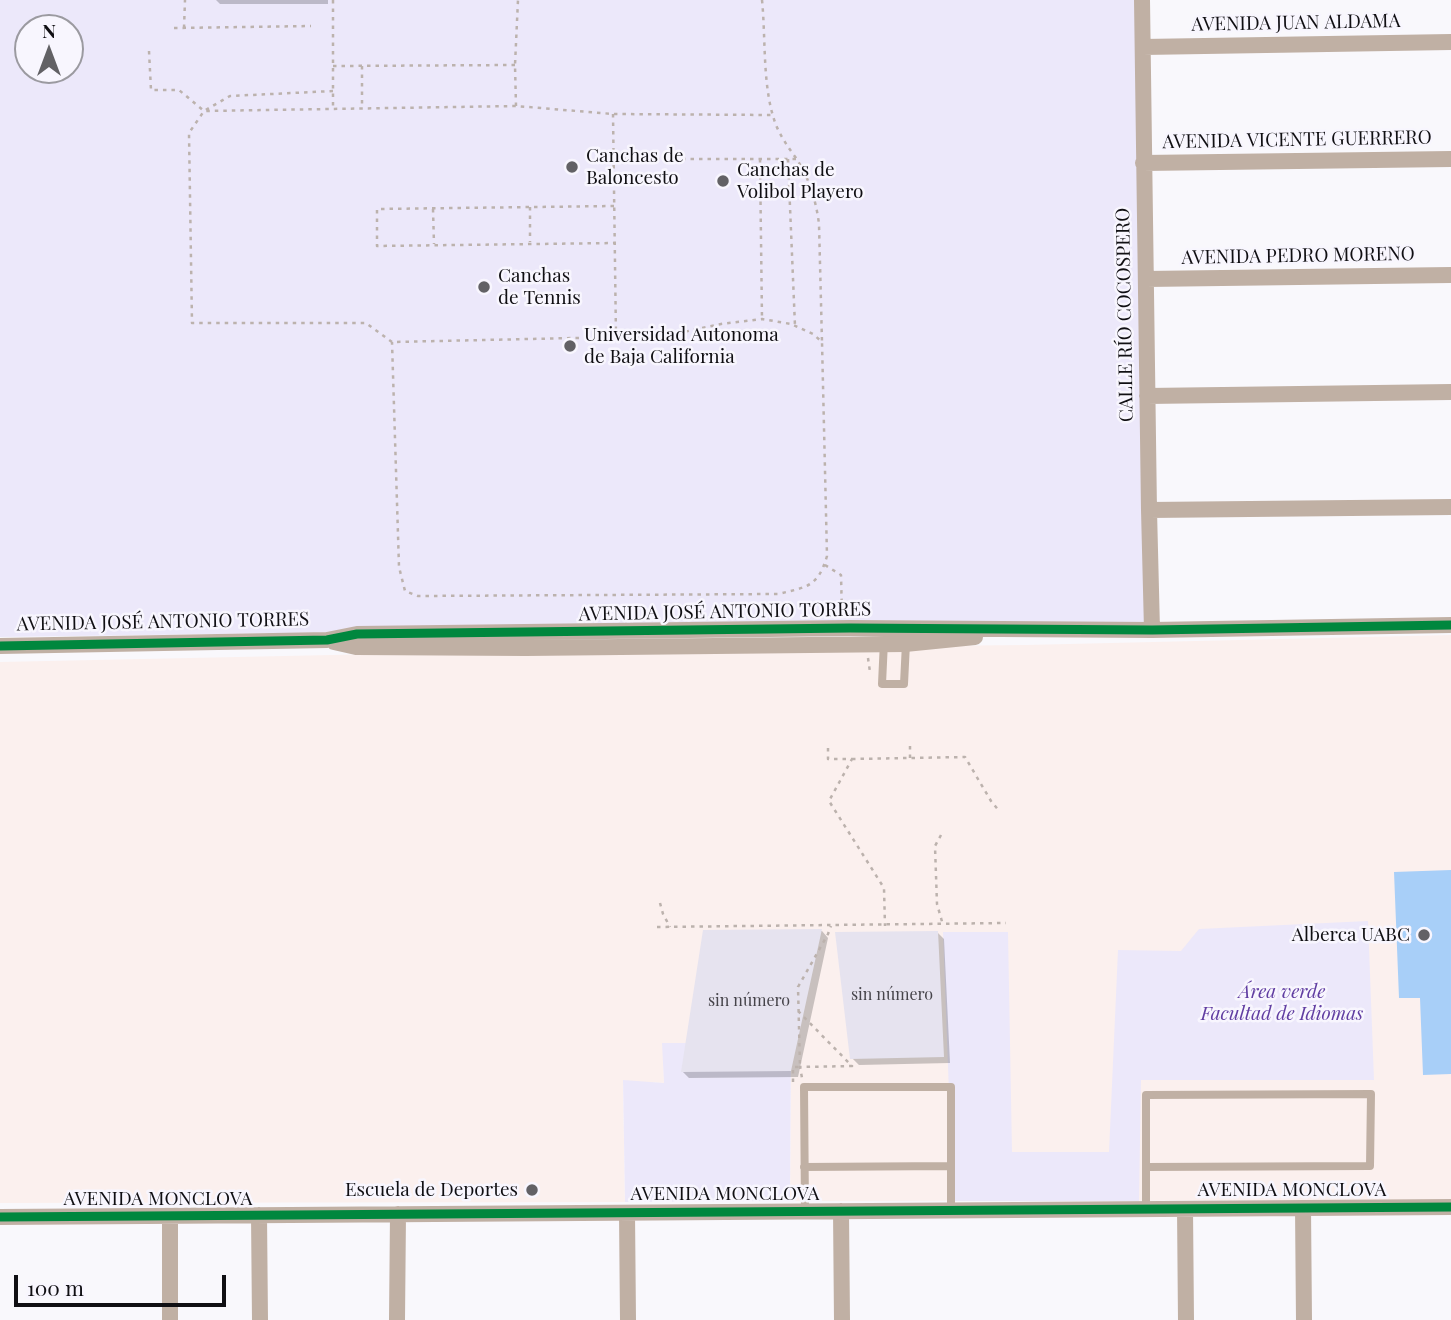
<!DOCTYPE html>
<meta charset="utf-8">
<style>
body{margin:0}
#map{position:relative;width:1451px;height:1320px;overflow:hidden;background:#f9f8fc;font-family:"Playfair Display",serif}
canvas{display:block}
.north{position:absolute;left:14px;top:14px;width:70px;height:70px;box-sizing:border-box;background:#f8f6fe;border:2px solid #9b9aa0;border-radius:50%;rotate:0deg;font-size:19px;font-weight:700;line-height:28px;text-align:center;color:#100f13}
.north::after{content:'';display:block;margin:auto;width:24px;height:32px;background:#626165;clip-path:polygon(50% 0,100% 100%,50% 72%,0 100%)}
.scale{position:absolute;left:14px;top:1275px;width:212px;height:32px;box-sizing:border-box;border:4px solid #100f13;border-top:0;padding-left:9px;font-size:21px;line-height:24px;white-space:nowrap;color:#100f13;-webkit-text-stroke:5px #f8f6fe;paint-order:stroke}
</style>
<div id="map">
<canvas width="1451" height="1320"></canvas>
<div class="north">N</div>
<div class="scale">100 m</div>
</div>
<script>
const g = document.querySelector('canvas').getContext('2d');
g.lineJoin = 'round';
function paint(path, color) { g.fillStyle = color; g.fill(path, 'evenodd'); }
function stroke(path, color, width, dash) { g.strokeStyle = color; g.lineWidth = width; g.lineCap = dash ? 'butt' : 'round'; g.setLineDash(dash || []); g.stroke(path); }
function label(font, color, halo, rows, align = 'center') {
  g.font = font + ' "Playfair Display",serif'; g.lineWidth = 5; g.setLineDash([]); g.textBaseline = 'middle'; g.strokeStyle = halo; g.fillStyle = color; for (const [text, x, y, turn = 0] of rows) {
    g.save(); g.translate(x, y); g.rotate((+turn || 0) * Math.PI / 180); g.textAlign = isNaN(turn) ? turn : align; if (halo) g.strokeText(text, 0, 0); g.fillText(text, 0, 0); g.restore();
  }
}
paint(new Path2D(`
 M 1451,635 L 1451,1200 L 790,1201 L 791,1043 L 663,1043 L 664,1083 L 623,1081 L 625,1202 L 0,1203 L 0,662 L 616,649 L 1026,645 Z`), '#fbf0ee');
paint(new Path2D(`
 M 0,0 L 1136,0 L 1150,628 L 586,629 L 0,637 ZM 28,28 L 70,28 L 70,70 L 28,70 Z
 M 1368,921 L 1374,1080 L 1141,1080 L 1139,1201 L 953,1201 L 943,932 L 1008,932 L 1012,1152 L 1109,1152 L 1118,950 L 1181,951 L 1199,929 Z
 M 662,1043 L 791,1043 L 790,1201 L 625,1202 L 623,1080 L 664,1083 Z`), '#ece8fa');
paint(new Path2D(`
 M 1451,870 L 1451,1074 L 1423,1075 L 1420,998 L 1399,998 L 1394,872 Z`), '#a8cff8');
paint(new Path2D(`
 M 216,0 L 328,0 L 328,4 L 220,4 Z
 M 822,931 L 828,938 L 798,1077 L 689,1078 L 682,1071 L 704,932 Z
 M 937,932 L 944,939 L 950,1063 L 859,1065 L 852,1058 Z`), '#0003');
paint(new Path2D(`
 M 822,929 L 791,1071 L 681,1072 L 703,930 Z
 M 938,931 L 944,1057 L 850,1059 L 835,932 Z`), '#e6e3ef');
stroke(new Path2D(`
 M 333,0 L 333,108
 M 762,0 C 766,40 762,88 776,125 C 781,137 788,147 796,158 C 809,178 816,200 819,224 L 822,342
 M 174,28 L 311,26
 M 184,28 L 185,0
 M 149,51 L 151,90 L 179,90 L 204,111 L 516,106 L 613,114 L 773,115
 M 333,66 L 515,65
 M 362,66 L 362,108
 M 333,91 L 230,96 L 204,111 L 189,133 L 192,323 L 366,323 L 392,342 L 665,336 L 721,324 L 762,319 L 791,324 L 813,334 L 822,342 L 827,556 C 818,587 807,587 778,594 L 418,596 L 405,591 L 399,567 L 392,342
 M 516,106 L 515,65 L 518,0
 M 613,114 L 616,338
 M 614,159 L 796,159
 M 760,159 L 762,319
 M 788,159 L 795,326
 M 614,206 L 377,209 L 377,246 L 615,243
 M 530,207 L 530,242
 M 433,209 L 434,244
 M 825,565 L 841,575 L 842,615
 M 868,658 L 870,672
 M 910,746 L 910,759
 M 828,748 L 828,759 L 852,759 L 829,801 L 884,888 L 885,926
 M 852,759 L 965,757 L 991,801 L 1000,812
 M 941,835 L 935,846 L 937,904 L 943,925
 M 660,903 L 663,914 L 670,927
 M 657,927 L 1006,923
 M 798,1011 L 852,1066 L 800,1067 L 802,1078
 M 793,1082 L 793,1067 L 800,1067 L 798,987 L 828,934 L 831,926`), '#bcb2ad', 2.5, [3.5, 5]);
stroke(new Path2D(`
 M 884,641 L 882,684 L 904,684 L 906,643
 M 804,1167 L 951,1166
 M 1146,1209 L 1146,1095 L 1371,1094 L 1370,1166 L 1146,1167
 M 805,1212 L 804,1087 L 951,1087 L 951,1210`), '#c0b0a4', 8);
stroke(new Path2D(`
 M 1142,0 L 1149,510 L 1152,630
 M 1143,47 L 1451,42
 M 1143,163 L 1451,159
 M 1146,279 L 1451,275
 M 1147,396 L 1451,392
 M 1149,510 L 1451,507
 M 334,642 L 356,647 L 526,648 L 905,644 L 975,637
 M 0,646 L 327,640 L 357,634 L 524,632 L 850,628 L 1152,630 L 1451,625
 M 1303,1208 L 1304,1320
 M 1185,1209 L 1186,1320
 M 841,1211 L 842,1320
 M 627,1213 L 628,1320
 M 259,1215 L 260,1320
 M 170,1216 L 170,1320
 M 0,1217 L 1451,1207
 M 397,1320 L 398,1214`), '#c0b0a4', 16);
stroke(new Path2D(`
 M 0,646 L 327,640 L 357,634 L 524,632 L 850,628 L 1152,630 L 1451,625
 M 0,1217 L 1451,1207`), '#00873e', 9);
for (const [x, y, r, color] of [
 [572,167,7,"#626165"],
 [723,181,7,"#626165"],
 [484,287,7,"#626165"],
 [570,346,7,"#626165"],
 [1424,935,7,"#626165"],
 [532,1190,7,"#626165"]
]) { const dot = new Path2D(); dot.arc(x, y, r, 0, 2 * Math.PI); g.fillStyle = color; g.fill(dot); stroke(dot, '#f8f6fe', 2.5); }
label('16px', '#46444a', null, [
 ["sin número",892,995],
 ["sin número",749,1001]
]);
label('19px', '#100f13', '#f8f6fe', [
 ["AVENIDA JUAN ALDAMA",1296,23,-1],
 ["AVENIDA VICENTE GUERRERO",1297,140,-1],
 ["AVENIDA PEDRO MORENO",1298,256,-1],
 ["CALLE RÍO COCOSPERO",1125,315,-91],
 ["AVENIDA JOSÉ ANTONIO TORRES",725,612,-1],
 ["AVENIDA JOSÉ ANTONIO TORRES",163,622,-1],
 ["AVENIDA MONCLOVA",1292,1190],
 ["AVENIDA MONCLOVA",725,1194],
 ["AVENIDA MONCLOVA",158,1199]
]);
label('19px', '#100f13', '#f8f6fe', [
 ["Canchas de",586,156],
 ["Baloncesto",586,178],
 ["Canchas de",737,170],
 ["Volibol Playero",737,192],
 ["Canchas",498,276],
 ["de Tennis",498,298],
 ["Universidad Autonoma",584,335],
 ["de Baja California",584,357],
 ["Alberca UABC",1410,935,"right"],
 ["Escuela de Deportes",518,1190,"right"]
], 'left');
label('italic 19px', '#613ea2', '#f8f6fe', [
 ["Área verde",1282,992],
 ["Facultad de Idiomas",1282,1014]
]);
</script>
